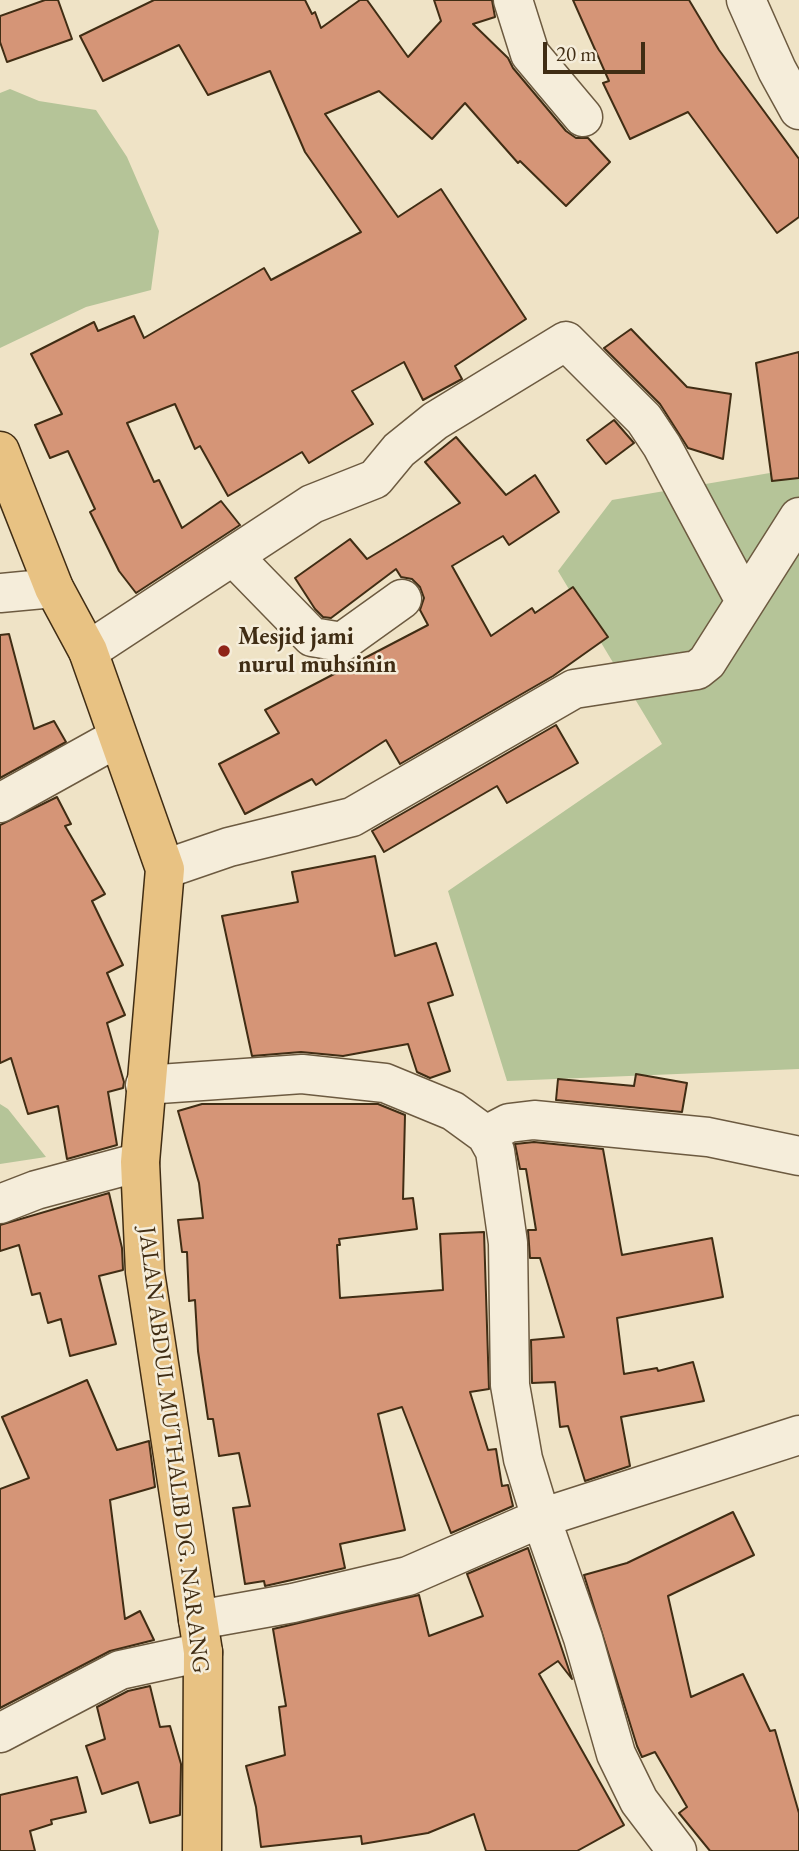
<!DOCTYPE html>
<style>
body{margin:0}
#map{position:relative;width:799px;height:1851px;overflow:hidden;background:#efe3c6;font-family:"EB Garamond",serif}
canvas{display:block}
.scale{position:absolute;left:543px;top:42px;width:102px;height:32px;box-sizing:border-box;border:4px solid #402d14;border-top:0;padding-left:9px;font-size:21px;line-height:24px;white-space:nowrap;color:#402d14;-webkit-text-stroke:5px #f5edda;paint-order:stroke}
</style>
<div id="map">
<canvas width="799" height="1851"></canvas>
<div class="scale">20 m</div>
</div>
<script>
const g = document.querySelector('canvas').getContext('2d');
g.lineJoin = 'round';
function paint(path, color) { g.fillStyle = color; g.fill(path, 'evenodd'); }
function stroke(path, color, width, dash) { g.strokeStyle = color; g.lineWidth = width; g.lineCap = dash ? 'butt' : 'round'; g.setLineDash(dash || []); g.stroke(path); }
function label(font, color, halo, rows, align = 'center') {
  g.font = font + ' "EB Garamond",serif'; g.lineWidth = 5; g.setLineDash([]); g.textBaseline = 'middle'; g.strokeStyle = halo; g.fillStyle = color; for (const [text, x, y, turn = 0] of rows) {
    g.save(); g.translate(x, y); g.rotate((+turn || 0) * Math.PI / 180); g.textAlign = isNaN(turn) ? turn : align; if (halo) g.strokeText(text, 0, 0); g.fillText(text, 0, 0); g.restore();
  }
}
paint(new Path2D(`
 M 10,89 L 39,101 L 96,110 L 127,157 L 159,231 L 151,290 L 86,307 L 0,348 L 0,93 Z
 M 799,468 L 799,1069 L 507,1081 L 448,891 L 662,744 L 558,571 L 612,500 Z
 M 0,1104 L 8,1109 L 46,1157 L 0,1164 Z`), '#b5c498');
const building = new Path2D(`
 M 45,0 L 58,0 L 72,39 L 7,62 L 0,42 L 0,16 Z
 M 154,0 L 305,0 L 312,14 L 315,12 L 321,28 L 360,0 L 367,0 L 408,57 L 441,21 L 434,0 L 492,0 L 495,17 L 473,24 L 508,58 L 513,68 L 566,131 L 576,138 L 588,138 L 610,162 L 566,206 L 520,161 L 518,163 L 465,103 L 432,139 L 379,91 L 325,114 L 398,217 L 441,189 L 526,319 L 455,366 L 462,379 L 423,400 L 404,362 L 352,391 L 373,424 L 309,463 L 302,452 L 228,496 L 200,446 L 195,449 L 175,404 L 127,423 L 154,482 L 159,480 L 182,528 L 221,501 L 240,525 L 136,593 L 119,571 L 90,512 L 95,509 L 68,451 L 50,458 L 35,425 L 62,414 L 31,354 L 94,322 L 98,331 L 134,316 L 144,338 L 264,268 L 271,280 L 361,232 L 305,152 L 270,71 L 208,95 L 179,45 L 103,81 L 80,36 Z
 M 573,0 L 689,0 L 719,50 L 799,159 L 799,217 L 777,233 L 688,112 L 630,139 L 603,83 L 609,81 Z
 M 631,329 L 687,387 L 731,394 L 723,459 L 688,448 L 660,404 L 604,348 Z
 M 799,352 L 799,478 L 772,481 L 756,363 Z
 M 614,420 L 634,443 L 606,464 L 587,440 Z
 M 456,437 L 506,495 L 535,475 L 559,512 L 509,545 L 503,536 L 452,566 L 491,636 L 532,608 L 535,613 L 573,587 L 608,637 L 553,676 L 400,764 L 386,740 L 316,785 L 312,779 L 245,814 L 219,764 L 279,733 L 265,710 L 428,625 L 420,610 L 424,598 L 420,587 L 412,579 L 401,577 L 396,569 L 331,618 L 323,617 L 315,609 L 295,578 L 350,539 L 367,559 L 460,503 L 425,462 Z
 M 9,634 L 34,729 L 54,721 L 66,742 L 0,778 L 0,635 Z
 M 556,725 L 578,763 L 507,803 L 497,786 L 384,852 L 372,831 Z
 M 57,797 L 71,824 L 65,826 L 105,894 L 92,901 L 123,965 L 107,973 L 125,1015 L 107,1023 L 124,1082 L 123,1088 L 108,1092 L 117,1145 L 67,1159 L 58,1106 L 28,1114 L 11,1058 L 0,1063 L 0,825 Z
 M 375,856 L 395,956 L 436,943 L 453,995 L 428,1003 L 450,1071 L 430,1078 L 417,1072 L 408,1044 L 343,1056 L 301,1052 L 252,1056 L 222,916 L 298,902 L 292,872 Z
 M 636,1074 L 687,1083 L 682,1112 L 556,1100 L 558,1079 L 634,1086 Z
 M 202,1104 L 378,1104 L 405,1115 L 403,1199 L 413,1198 L 417,1229 L 339,1239 L 340,1245 L 337,1245 L 340,1298 L 443,1290 L 440,1234 L 484,1232 L 489,1389 L 470,1392 L 488,1450 L 496,1449 L 502,1486 L 508,1485 L 513,1506 L 451,1533 L 402,1407 L 378,1414 L 405,1530 L 340,1544 L 345,1568 L 265,1586 L 264,1581 L 245,1584 L 233,1508 L 250,1506 L 239,1453 L 219,1456 L 213,1419 L 208,1419 L 198,1351 L 195,1300 L 189,1301 L 187,1252 L 182,1252 L 178,1220 L 203,1218 L 199,1183 L 178,1111 Z
 M 534,1142 L 603,1149 L 622,1255 L 712,1238 L 723,1297 L 617,1318 L 624,1374 L 657,1368 L 658,1371 L 693,1362 L 704,1401 L 621,1417 L 630,1466 L 585,1481 L 568,1426 L 560,1427 L 555,1382 L 532,1383 L 531,1340 L 564,1337 L 540,1258 L 530,1258 L 528,1230 L 536,1230 L 526,1169 L 520,1169 L 515,1144 Z
 M 109,1193 L 122,1248 L 123,1270 L 99,1276 L 116,1344 L 70,1356 L 61,1319 L 48,1323 L 40,1293 L 32,1295 L 19,1245 L 0,1251 L 0,1225 Z
 M 87,1380 L 117,1450 L 149,1441 L 155,1487 L 110,1500 L 125,1619 L 140,1611 L 154,1640 L 110,1651 L 0,1708 L 0,1489 L 29,1478 L 2,1417 Z
 M 733,1512 L 754,1555 L 668,1596 L 691,1697 L 743,1674 L 770,1731 L 775,1730 L 799,1813 L 799,1851 L 710,1851 L 679,1813 L 687,1807 L 655,1752 L 642,1757 L 637,1746 L 584,1575 L 627,1563 Z
 M 528,1548 L 572,1679 L 558,1661 L 539,1674 L 624,1825 L 577,1851 L 486,1851 L 474,1814 L 428,1833 L 362,1844 L 361,1836 L 261,1847 L 256,1807 L 246,1766 L 285,1755 L 279,1707 L 286,1706 L 273,1629 L 419,1595 L 429,1636 L 483,1616 L 467,1574 Z
 M 150,1686 L 160,1727 L 170,1726 L 181,1764 L 180,1815 L 150,1823 L 138,1782 L 102,1794 L 86,1746 L 105,1739 L 97,1707 L 128,1691 Z
 M 77,1777 L 86,1812 L 51,1820 L 52,1824 L 30,1831 L 35,1851 L 0,1851 L 0,1795 Z`);
paint(building, '#d59577');
stroke(building, '#402d14', 2);
const street = new Path2D(`
 M 513,0 L 530,54 L 583,117
 M 746,0 L 777,70 L 799,110
 M 233,556 L 312,637 L 342,642 L 402,599
 M 0,593 L 54,588
 M 88,651 L 312,504 L 375,479 L 399,450 L 435,421 L 566,341 L 644,419 L 662,446 L 745,601
 M 0,803 L 117,738
 M 165,869 L 229,847 L 352,817 L 574,689 L 697,670 L 707,662 L 799,517
 M 145,1085 L 302,1074 L 385,1083 L 453,1111 L 486,1135 L 495,1151 L 508,1243 L 510,1385 L 523,1459 L 541,1518 L 408,1576 L 293,1603 L 198,1620
 M 486,1135 L 509,1123 L 534,1120 L 708,1137 L 799,1156
 M 0,1204 L 36,1190 L 140,1162
 M 0,1733 L 120,1670 L 203,1652
 M 677,1851 L 639,1801 L 616,1754 L 583,1638 L 541,1518 L 799,1435`);
const primary = new Path2D(`
 M 0,451 L 54,588 L 88,651 L 165,869 L 140,1162 L 145,1272 L 203,1652 L 202,1851`);
stroke(street, '#6c5a40', 41);
stroke(primary, '#402d14', 41);
stroke(street, '#f5edda', 38);
stroke(primary, '#e8c283', 38);
for (const [x, y, r, color] of [
 [224,651,7,"#8f2418"]
]) { const dot = new Path2D(); dot.arc(x, y, r, 0, 2 * Math.PI); g.fillStyle = color; g.fill(dot); stroke(dot, '#f5edda', 2.5); }
label('bold 24px', '#402d14', '#f5edda', [
 ["Mesjid jami",238,637],
 ["nurul muhsinin",238,665]
], 'left');
label('24px', '#402d14', '#f5edda', [
 ["JALAN ABDUL MUTHALIB DG. NARANG",173,1450,83]
]);
</script>
